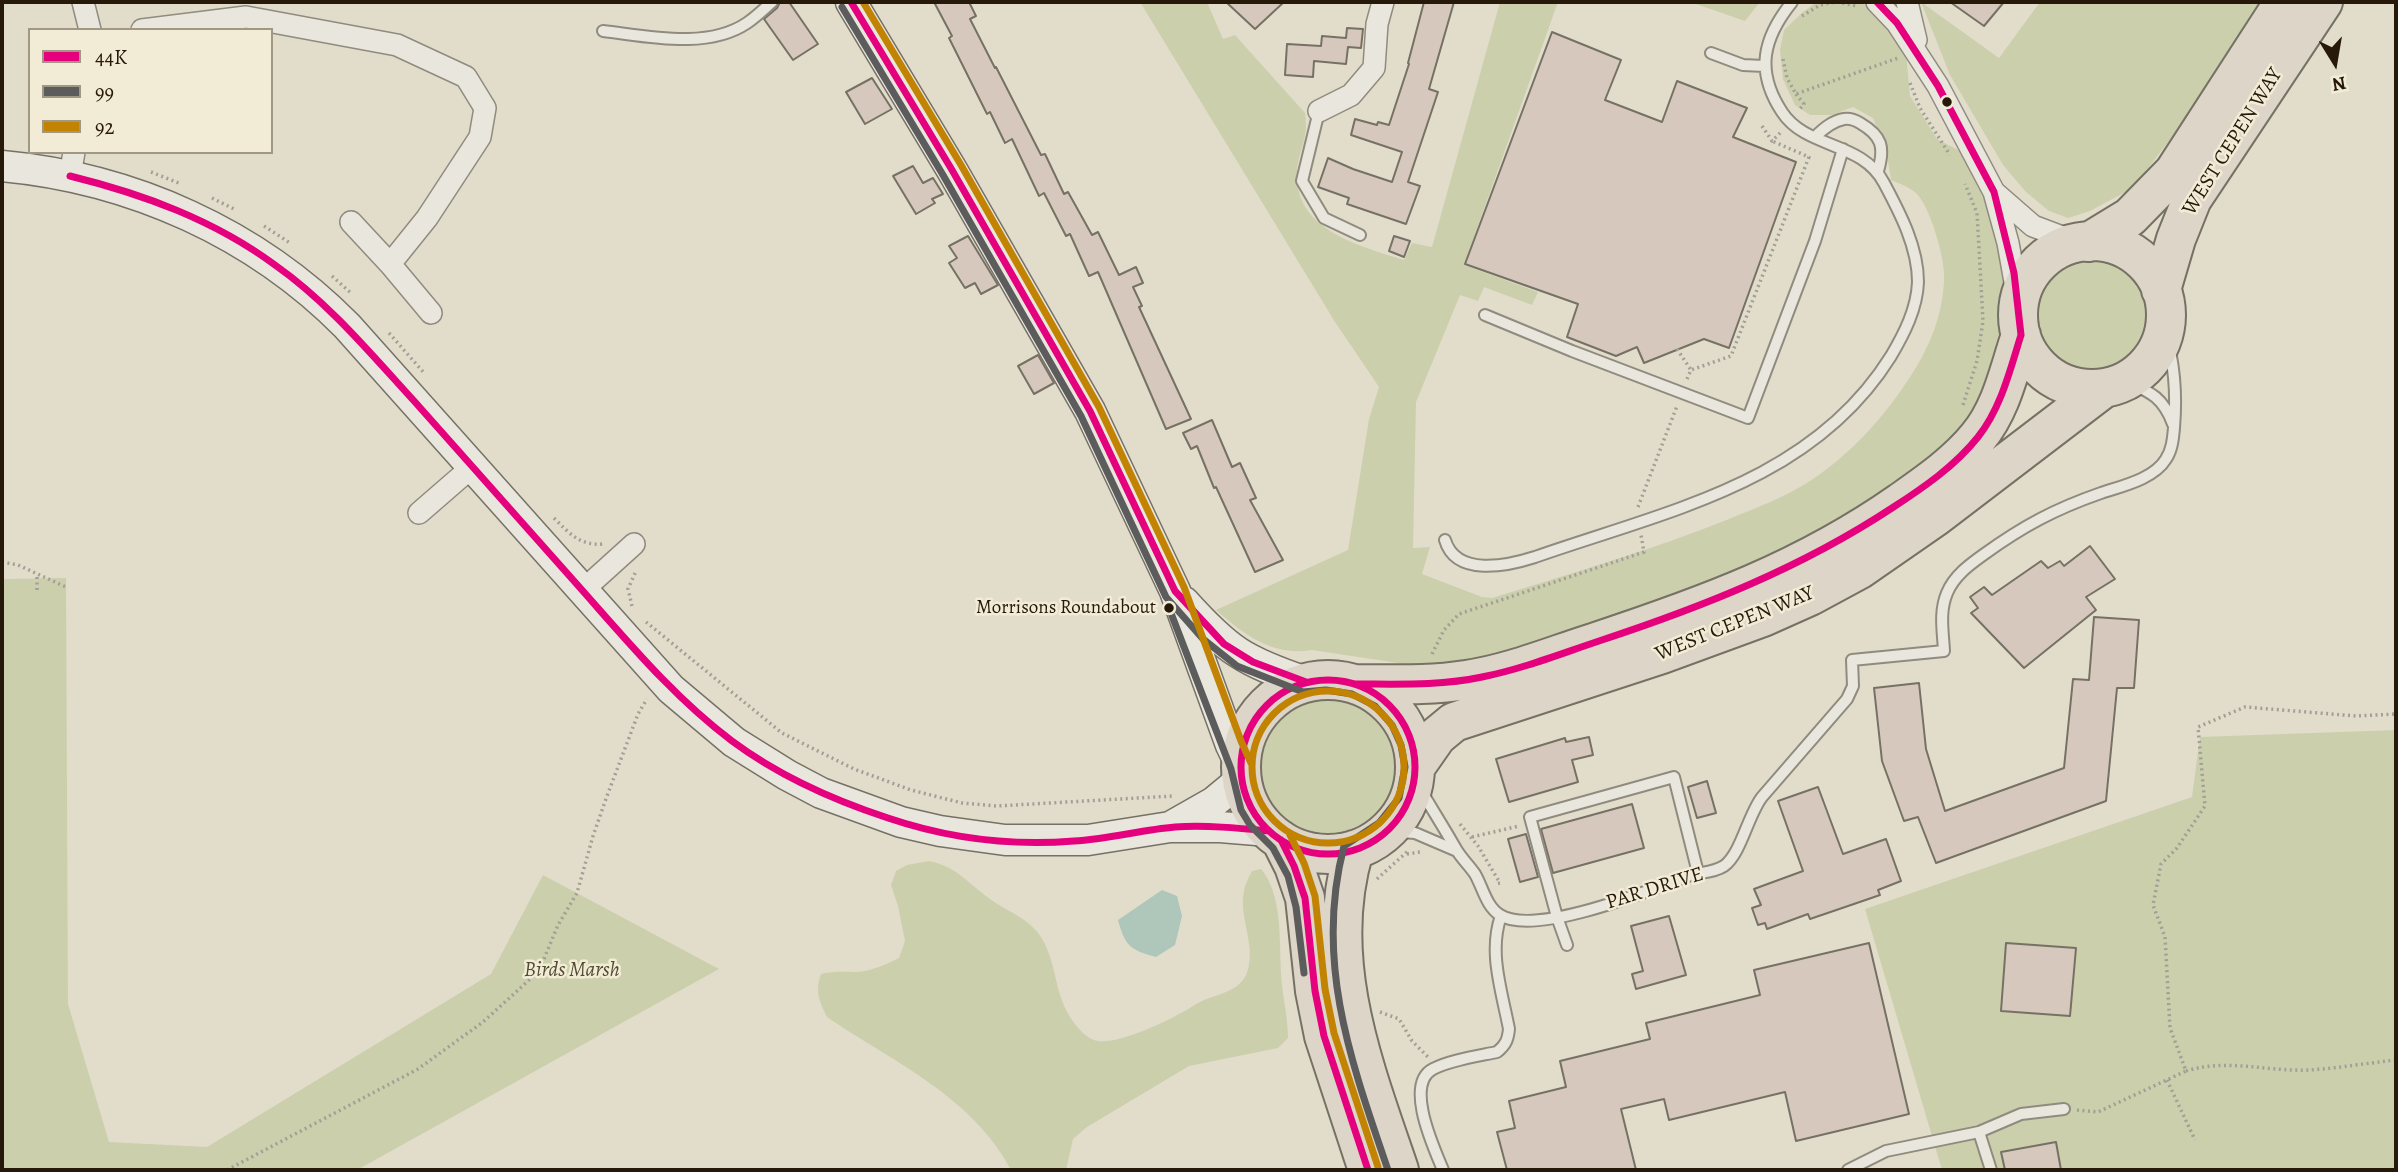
<!DOCTYPE html>
<style>
body{margin:0}
#map{position:relative;width:2398px;height:1172px;overflow:hidden;background:#e2ddcb;font-family:Alegreya,serif}
canvas{display:block}
.frame{position:absolute;inset:0;border:4px solid #261909;pointer-events:none}
.legend{position:absolute;left:28px;top:28px;width:245px;height:126px;box-sizing:border-box;background:#f2ecd7;border:2px solid #a09885;margin:0;padding:9px 12px;list-style:none;font-size:21px;color:#261909}
.legend li{display:flex;align-items:center;gap:14px;height:35px}
.legend b{width:35px;border:2px solid #a09885}
.north{position:absolute;left:2300px;top:28px;width:70px;height:70px;-webkit-text-stroke:5px #f2ecd7;paint-order:stroke;rotate:169deg;font-size:19px;font-weight:700;line-height:28px;text-align:center;color:#261909}
.north::after{content:'';display:block;margin:auto;width:24px;height:32px;background:#261909;clip-path:polygon(50% 0,100% 100%,50% 72%,0 100%)}
</style>
<div id="map">
<canvas width="2398" height="1172"></canvas>
<div class="frame"></div>
<ul class="legend">
<li><b style="height:9px;background:#e5007d"></b>44K</li>
<li><b style="height:9px;background:#5c5c5d"></b>99</li>
<li><b style="height:9px;background:#c38302"></b>92</li>
</ul>
<div class="north">N</div>
</div>
<script>
const g = document.querySelector('canvas').getContext('2d');
g.lineJoin = 'round';
function paint(path, color) { g.fillStyle = color; g.fill(path, 'evenodd'); }
function stroke(path, color, width, dash) { g.strokeStyle = color; g.lineWidth = width; g.lineCap = dash ? 'butt' : 'round'; g.setLineDash(dash || []); g.stroke(path); }
function label(font, color, halo, rows, align = 'center') {
  g.font = font + ' Alegreya,serif'; g.lineWidth = 5; g.setLineDash([]); g.textBaseline = 'middle'; g.strokeStyle = halo; g.fillStyle = color; for (const [text, x, y, turn = 0] of rows) {
    g.save(); g.translate(x, y); g.rotate((+turn || 0) * Math.PI / 180); g.textAlign = isNaN(turn) ? turn : align; if (halo) g.strokeText(text, 0, 0); g.fillText(text, 0, 0); g.restore();
  }
}
paint(new Path2D(`
 M 1140,2 L 1207,2 L 1223,39 L 1235,35 L 1305,113 C 1309,139 1299,148 1297,171 C 1293,230 1360,246 1404,260 L 1412,243 L 1432,247 L 1500,2 L 1558,2 L 1464,265 L 1538,292 L 1532,305 L 1484,287 L 1478,301 L 1460,295 L 1416,402 L 1413,548 L 1430,547 L 1422,574 L 1482,597 L 1492,598 C 1572,573 1652,550 1729,519 C 1756,508 1785,497 1810,481 C 1848,456 1881,421 1906,383 C 1928,351 1942,319 1944,281 C 1946,261 1930,205 1915,192 C 1909,187 1898,183 1891,180 L 1886,149 L 1873,118 L 1853,107 L 1832,115 L 1810,115 L 1795,105 L 1783,79 L 1780,50 L 1784,30 L 1803,12 L 1815,3 L 1859,2 L 1874,9 L 1906,53 L 1910,96 L 1937,139 L 1960,151 L 1980,181 L 2003,256 L 2005,291 L 2002,327 L 1996,361 L 1984,398 L 1964,434 L 1800,550 L 1499,660 L 1431,668 L 1312,650 C 1273,657 1243,634 1216,610 L 1348,550 L 1369,419 L 1379,387 L 1335,322 Z
 M 1690,2 L 1760,2 L 1745,21 Z
 M 1921,2 L 1999,58 L 2040,2 L 2260,2 L 2181,125 L 2133,188 L 2090,211 L 2068,218 L 2049,211 L 2026,192 L 2003,165 L 1950,75 Z
 M2036 315a55 55 0 1 1 110 0a55 55 0 1 1-110 0Z
 M 66,578 L 68,1004 L 109,1142 L 207,1147 L 491,974 L 543,875 L 719,969 L 357,1170 L 2,1170 L 2,579 Z
 M1256 766a71 71 0 1 1 142 0a71 71 0 1 1-142 0Z
 M 2396,730 L 2396,1170 L 1942,1170 L 1865,909 L 2192,797 L 2200,737 Z
 M 929,861 C 956,867 965,880 986,896 C 1006,912 1032,918 1044,942 C 1053,960 1055,979 1061,998 C 1066,1013 1081,1038 1098,1041 C 1119,1044 1165,1022 1183,1012 C 1189,1009 1195,1004 1202,1001 C 1217,994 1238,992 1246,975 C 1258,948 1238,918 1244,891 C 1245,884 1249,877 1252,871 L 1261,869 C 1283,895 1279,941 1281,973 C 1282,995 1288,1016 1288,1038 L 1278,1048 L 1189,1066 L 1087,1127 L 1073,1139 L 1066,1170 L 1011,1170 C 972,1096 893,1062 827,1017 C 819,1001 815,991 821,974 C 833,971 844,972 856,972 C 871,971 885,965 899,958 L 905,941 L 898,906 L 891,885 L 896,871 L 907,865 Z`), '#cccfac');
paint(new Path2D(`
 M 1162,890 L 1177,896 L 1182,916 L 1175,945 L 1156,957 C 1130,950 1125,946 1118,920 Z`), '#aec7ba');
const building = new Path2D(`
 M 780,2 L 789,2 L 818,44 L 793,60 L 764,19 L 777,8 Z
 M 934,2 L 969,2 L 976,16 L 970,19 L 995,68 L 996,67 L 1041,155 L 1045,154 L 1064,194 L 1068,192 L 1092,235 L 1098,232 L 1119,275 L 1136,267 L 1143,283 L 1133,287 L 1142,306 L 1139,307 L 1191,419 L 1166,429 L 1098,272 L 1089,276 L 1070,234 L 1066,236 L 1044,193 L 1039,196 L 1012,139 L 1005,143 L 990,112 L 987,114 L 949,38 L 952,36 Z
 M 1226,2 L 1284,2 L 1255,29 Z
 M 1424,2 L 1454,2 L 1429,89 L 1438,92 L 1408,182 L 1420,186 L 1406,224 L 1347,204 L 1349,198 L 1318,187 L 1328,158 L 1353,169 L 1392,182 L 1402,152 L 1351,135 L 1355,119 L 1377,125 L 1378,122 L 1389,125 L 1409,64 L 1408,63 Z
 M 1950,2 L 2004,2 L 1984,26 Z
 M 1347,28 L 1363,29 L 1361,48 L 1348,47 L 1346,64 L 1314,61 L 1313,77 L 1285,75 L 1287,44 L 1321,46 L 1322,36 L 1346,38 Z
 M 1552,32 L 1621,60 L 1605,100 L 1662,122 L 1677,81 L 1747,108 L 1733,137 L 1796,162 L 1729,348 L 1704,339 L 1644,363 L 1637,347 L 1616,356 L 1567,337 L 1578,304 L 1465,264 Z
 M 872,78 L 892,109 L 865,124 L 846,92 Z
 M 913,166 L 923,183 L 933,178 L 943,194 L 932,199 L 935,203 L 916,214 L 893,176 Z
 M 968,236 L 998,285 L 981,294 L 975,283 L 965,288 L 949,263 L 957,258 L 949,246 Z
 M 1394,236 L 1410,241 L 1404,257 L 1389,251 Z
 M 1038,355 L 1054,383 L 1034,394 L 1018,366 Z
 M 1212,420 L 1232,467 L 1240,463 L 1256,498 L 1250,500 L 1283,560 L 1255,572 L 1216,487 L 1214,488 L 1197,446 L 1191,449 L 1183,433 Z
 M 2090,546 L 2115,579 L 2086,597 L 2096,610 L 2024,668 L 1971,613 L 1978,608 L 1970,597 L 1984,587 L 1992,595 L 2041,561 L 2048,568 L 2060,561 L 2064,566 Z
 M 2094,617 L 2139,620 L 2134,688 L 2117,688 L 2106,801 L 1936,863 L 1918,817 L 1904,821 L 1882,761 L 1874,688 L 1919,683 L 1926,749 L 1945,811 L 2064,768 L 2073,679 L 2089,680 Z
 M 1589,737 L 1593,755 L 1572,760 L 1578,782 L 1509,802 L 1496,759 L 1565,738 L 1566,742 Z
 M 1707,781 L 1716,813 L 1697,818 L 1688,787 Z
 M 1818,787 L 1843,854 L 1886,839 L 1901,881 L 1878,890 L 1880,895 L 1851,905 L 1810,919 L 1808,914 L 1767,929 L 1765,923 L 1758,925 L 1752,908 L 1761,905 L 1754,889 L 1803,871 L 1778,801 Z
 M 1632,804 L 1644,848 L 1553,873 L 1541,829 Z
 M 1526,834 L 1538,877 L 1520,882 L 1508,839 Z
 M 1669,916 L 1686,975 L 1636,989 L 1632,974 L 1643,971 L 1631,926 Z
 M 1869,943 L 1909,1114 L 1796,1141 L 1785,1092 L 1669,1120 L 1664,1099 L 1621,1109 L 1636,1170 L 1507,1170 L 1497,1132 L 1515,1128 L 1509,1101 L 1566,1087 L 1560,1061 L 1650,1039 L 1646,1023 L 1760,995 L 1754,970 Z
 M 2006,943 L 2076,948 L 2070,1016 L 2001,1011 Z
 M 2056,1142 L 2061,1170 L 2005,1170 L 2001,1152 Z`);
paint(building, '#d6c8bc');
stroke(building, '#767165', 2);
const lane = new Path2D(`
 M 603,31 C 647,36 707,50 747,23 C 756,17 764,9 772,2
 M 1711,53 L 1743,65 L 1764,66
 M 1319,111 L 1302,181 L 1324,218 L 1360,235
 M 1815,137 C 1823,129 1832,121 1844,119 C 1850,118 1855,120 1860,123 C 1882,136 1885,147 1878,171
 M 1485,315 L 1572,351 L 1748,418 L 1815,241 L 1843,149
 M 2126,381 C 2150,392 2163,397 2173,424
 M 1445,540 C 1456,577 1507,566 1535,557 C 1666,511 1812,483 1891,356 C 1904,334 1917,309 1918,282 C 1918,247 1900,213 1884,183 C 1862,141 1806,149 1782,112 C 1755,71 1763,38 1792,2
 M 1415,780 C 1428,803 1443,826 1456,849 C 1461,858 1469,865 1475,874 C 1483,888 1486,906 1500,915 C 1535,937 1650,890 1688,876 C 1700,872 1713,873 1724,866 C 1741,854 1748,815 1762,797 L 1847,699 L 1853,686 L 1852,660 L 1944,651 C 1943,631 1939,612 1947,593 C 1954,576 1969,565 1983,555 C 2023,526 2055,509 2101,493 C 2122,486 2154,479 2166,459 C 2172,450 2173,439 2174,428 C 2177,391 2174,364 2165,328
 M 1386,831 L 1415,833 L 1457,851
 M 1567,945 L 1557,917 L 1530,817 L 1674,777 L 1698,873
 M 1979,1132 L 1991,1170
 M 1443,1170 C 1434,1148 1404,1084 1433,1069 C 1450,1060 1478,1056 1497,1052 C 1506,1045 1508,1039 1509,1029 C 1502,992 1488,952 1501,916
 M 1848,1170 L 1886,1151 L 1979,1132 L 2021,1114 L 2064,1109`);
const street = new Path2D(`
 M 83,2 L 90,30
 M 1877,2 L 1897,23 L 1938,86 L 1994,192 L 2008,243 L 2019,304
 M 1907,2 L 1916,40
 M 142,30 L 246,17 L 397,45 L 466,77 L 485,108 L 480,137 L 427,218 L 390,264 L 431,313
 M 1319,111 L 1351,95 L 1374,68 L 1377,24 L 1383,2
 M 70,176 L 74,152
 M 1994,192 L 2033,226 L 2078,243
 M 351,222 L 390,264
 M 419,513 L 472,467
 M 582,591 L 634,544`);
const secondary = new Path2D(`
 M 851,2 L 952,170 L 1090,411 L 1175,591 L 1231,745 L 1242,768
 M 2,166 C 132,178 255,233 347,326 L 671,689 L 734,742 L 787,775 L 821,793 L 901,822 L 940,831 L 1005,840 L 1088,840 L 1170,827 L 1220,827 L 1269,831
 M 1184,602 C 1228,651 1244,661 1306,682
 M 1170,827 L 1214,802 L 1243,778`);
const highway = new Path2D(`
 M2018 315a74 74 0 1 1 148 0a74 74 0 1 1-148 0Z
 M 2089,242 L 2130,217 L 2174,172 L 2284,2
 M 2161,290 L 2176,239 L 2192,199 L 2323,2
 M1241 767a87 87 0 1 1 174 0a87 87 0 1 1-174 0Z
 M 1355,684 C 1392,684 1429,686 1466,680 C 1509,674 1552,656 1593,643 C 1705,606 1804,570 1901,502 C 1928,483 1957,463 1978,437 C 2002,408 2009,370 2021,335
 M 1416,766 L 1437,736 L 1454,722 L 1662,654 L 1763,617 L 1810,596 L 1860,569 L 1935,517 L 2104,388
 M 1281,840 L 1294,866 L 1305,898 L 1315,991 L 1324,1036 L 1368,1170
 M 1354,850 C 1321,960 1364,1067 1399,1170`);
stroke(lane, '#908b7f', 14);
stroke(street, '#908b7f', 24);
stroke(secondary, '#767165', 33);
stroke(highway, '#767165', 42);
stroke(new Path2D(`
 M 1837,2 L 1857,6
 M 1802,16 L 1820,5 L 1835,2
 M 1783,59 L 1787,78 L 1796,94 L 1898,58
 M 1910,83 L 1920,108 L 1950,155
 M 1796,94 L 1804,104 L 1799,110
 M 1762,126 L 1772,141 L 1781,132
 M 151,172 L 179,183
 M 212,198 L 236,210
 M 264,226 L 290,243
 M 332,276 L 352,294
 M 389,333 L 425,374
 M 1677,349 L 1691,370
 M 1687,379 L 1691,370 L 1731,356 L 1809,157 L 1772,141
 M 1963,405 L 1977,361 L 1983,321 L 1977,213 L 1965,184
 M 1638,507 L 1677,406
 M 554,518 C 569,533 580,546 603,544
 M 2,562 L 18,565 L 68,588
 M 37,590 L 37,574
 M 632,606 L 628,589 L 636,571
 M 646,622 L 782,733 L 854,769 L 911,790 L 962,803 L 997,806 L 1173,796
 M 1432,654 L 1444,630 L 1459,614 L 1644,552 L 1641,535
 M 1460,824 L 1478,846 L 1500,883 L 1496,884
 M 1472,837 L 1519,826
 M 1407,854 L 1420,852
 M 1377,879 L 1408,851
 M 1380,1012 L 1399,1019 L 1412,1041 L 1428,1057
 M 2186,1071 C 2227,1058 2268,1072 2310,1070 C 2339,1068 2368,1063 2396,1060
 M 2167,1080 L 2195,1140
 M 2077,1110 L 2098,1112 L 2186,1071 L 2170,1028 L 2165,937 L 2153,905 L 2161,864 L 2177,848 L 2205,806 L 2198,727 L 2245,707 L 2356,716 L 2396,714
 M 227,1170 L 418,1069 L 483,1022 L 539,971 L 558,925 L 577,893 L 593,836 L 607,796 L 638,714 L 647,699`), '#a29f97', 3.5, [2, 3.5]);
stroke(lane, '#e8e6dd', 10);
stroke(street, '#e8e6dd', 21);
stroke(secondary, '#e8e6dd', 30);
stroke(highway, '#dcd5c8', 38);
stroke(new Path2D(`
 M 851,2 L 952,170 L 1090,411 L 1175,591 L 1224,644 L 1253,662 L 1306,682
 M 1877,2 L 1897,23 L 1938,86 L 1994,192 L 2014,273 L 2021,335
 M 70,176 C 143,194 214,220 275,265 C 329,303 371,354 415,402 C 468,462 521,521 574,581 C 624,637 672,696 732,741 C 779,776 833,800 888,818 C 947,838 1012,846 1074,841 C 1108,839 1141,830 1175,827 C 1206,825 1238,828 1269,831
 M1241 767a87 87 0 1 1 174 0a87 87 0 1 1-174 0Z
 M 1355,684 C 1398,684 1440,686 1482,677 C 1522,669 1560,654 1599,641 C 1702,607 1801,568 1892,508 C 1923,488 1955,466 1978,437 C 2001,408 2010,370 2021,335
 M 1281,840 L 1294,866 L 1305,898 L 1315,991 L 1324,1036 L 1368,1170`), '#e5007d', 7);
stroke(new Path2D(`
 M 842,7 L 943,175 L 1081,416 L 1166,597 L 1203,639 L 1237,666 L 1303,692 L 1326,690 L 1352,694 L 1375,706 L 1392,725 L 1401,745 L 1405,767 L 1399,798 L 1379,823 L 1344,846 C 1314,961 1351,1062 1388,1170
 M 1169,608 L 1231,769 L 1241,810 L 1250,825 L 1273,848 L 1288,876 L 1296,907 L 1304,973`), '#5c5c5d', 7);
stroke(new Path2D(`
 M 863,2 L 961,165 L 1099,407 L 1184,587 L 1241,741 L 1251,763
 M1252 767a76 76 0 1 1 152 0a76 76 0 1 1-152 0Z
 M 1290,835 L 1304,863 L 1315,896 L 1325,989 L 1334,1033 L 1378,1167`), '#c38302', 7);
for (const [x, y, r, color] of [
 [1947,102,6,"#261909"],
 [1169,608,6,"#261909"]
]) { const dot = new Path2D(); dot.arc(x, y, r, 0, 2 * Math.PI); g.fillStyle = color; g.fill(dot); stroke(dot, '#f2ecd7', 2.5); }
label('19px', '#261909', '#f2ecd7', [
 ["Morrisons Roundabout",1156,608]
], 'right');
label('21px', '#261909', '#f2ecd7', [
 ["WEST CEPEN WAY",2233,142,-58],
 ["WEST CEPEN WAY",1735,624,-22],
 ["PAR DRIVE",1655,889,-17]
]);
label('italic 21px', '#524c32', '#f2ecd7', [
 ["Birds Marsh",572,971]
]);
</script>
